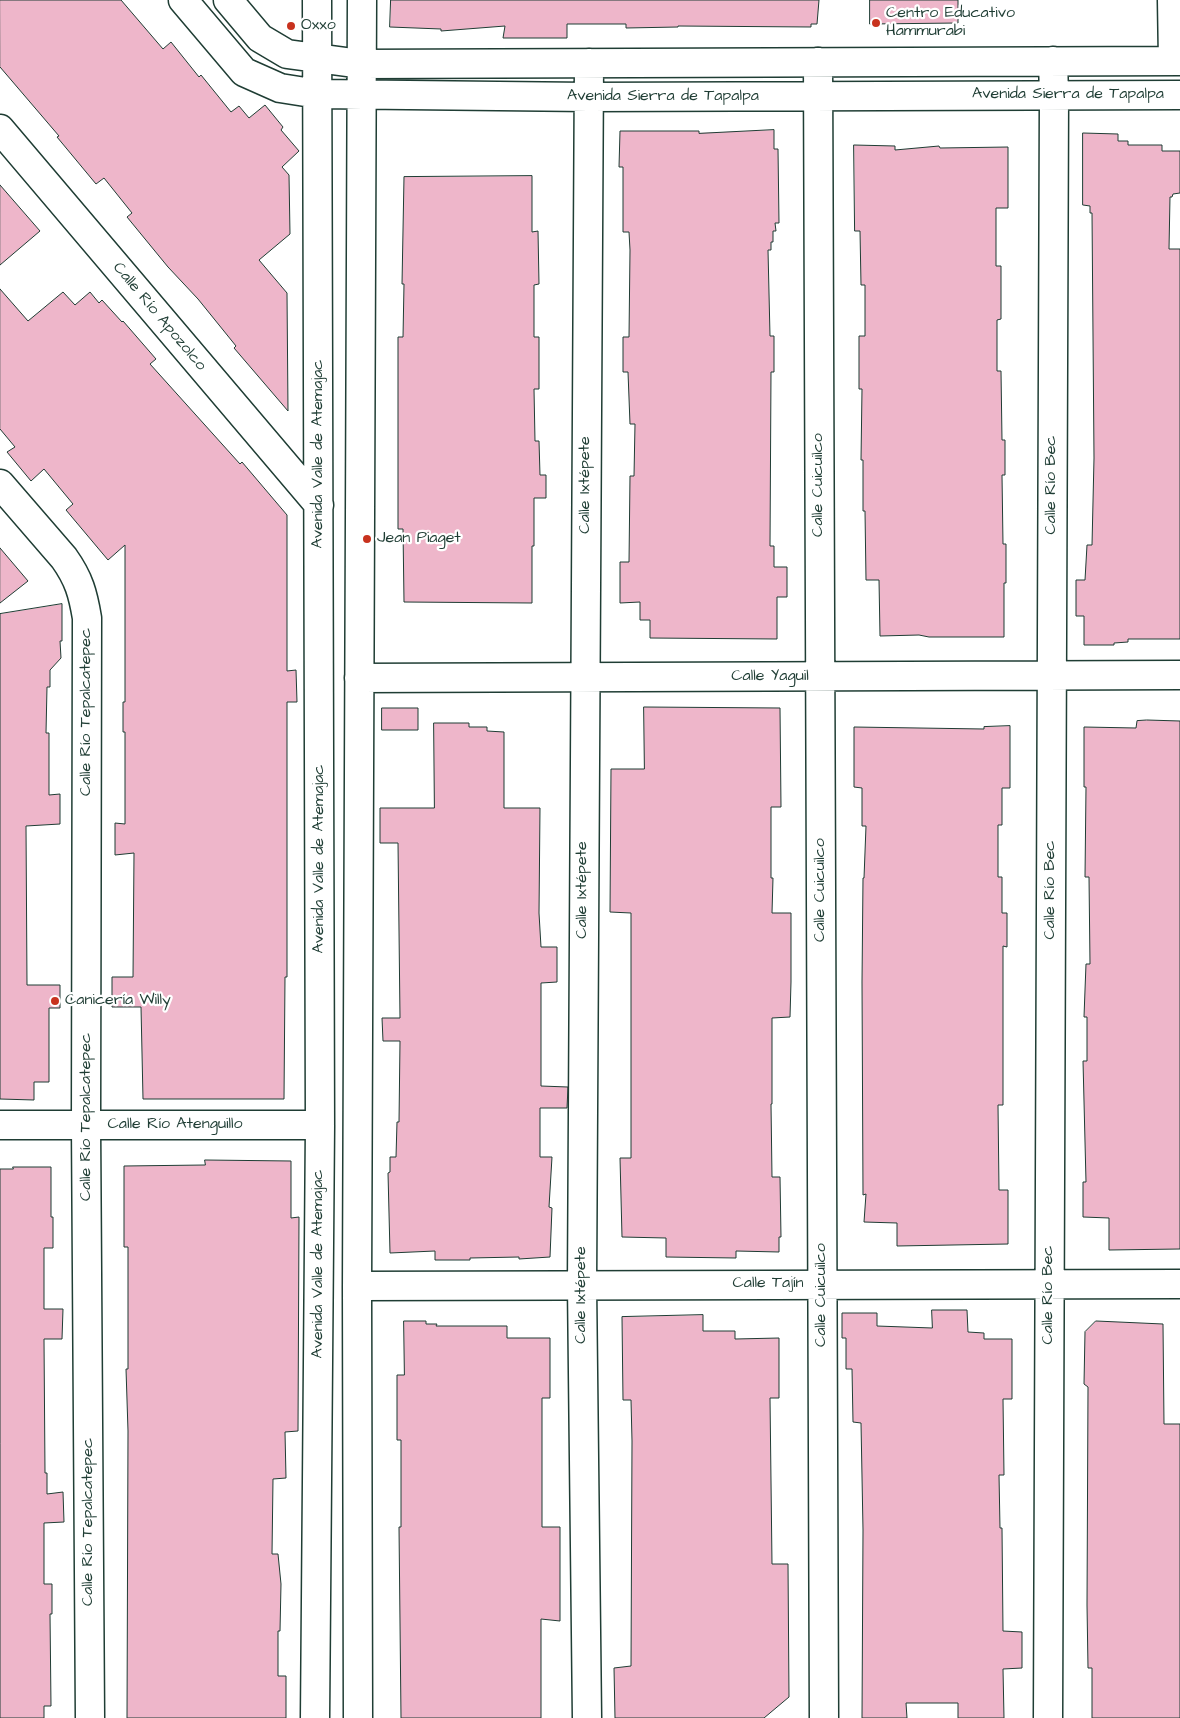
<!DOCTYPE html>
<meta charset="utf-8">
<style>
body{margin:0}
canvas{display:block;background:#fff}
</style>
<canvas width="1180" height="1718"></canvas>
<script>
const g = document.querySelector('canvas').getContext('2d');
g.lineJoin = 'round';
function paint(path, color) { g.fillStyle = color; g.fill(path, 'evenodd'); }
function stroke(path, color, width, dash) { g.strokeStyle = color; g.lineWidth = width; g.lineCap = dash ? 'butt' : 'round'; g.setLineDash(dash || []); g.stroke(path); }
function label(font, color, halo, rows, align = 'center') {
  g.font = font + ' "Architects Daughter",sans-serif'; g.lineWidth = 4.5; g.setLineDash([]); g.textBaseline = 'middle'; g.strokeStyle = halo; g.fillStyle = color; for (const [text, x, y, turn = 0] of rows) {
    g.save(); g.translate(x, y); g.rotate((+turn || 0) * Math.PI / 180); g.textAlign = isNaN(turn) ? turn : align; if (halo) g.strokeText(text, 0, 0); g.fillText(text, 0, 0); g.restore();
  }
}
const building = new Path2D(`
 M 0,0 L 121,0 L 163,49 L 171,42 L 199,77 L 201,75 L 231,112 L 239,106 L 249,118 L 265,105 L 283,127 L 281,130 L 299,151 L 282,167 L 289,175 L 290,234 L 259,260 L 287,293 L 288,411 L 234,348 L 236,346 L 198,299 L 168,267 L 127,217 L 132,213 L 104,178 L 96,184 L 57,137 L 59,136 L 0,67 Z
 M 391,0 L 819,0 L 817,24 L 811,24 L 811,27 L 678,26 L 678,27 L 626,28 L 626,24 L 567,24 L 567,38 L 503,38 L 505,26 L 441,31 L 441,29 L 390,27 Z
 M 870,0 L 958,0 L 958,23 L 870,24 Z
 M 774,130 L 774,149 L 778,149 L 779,223 L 775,223 L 776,231 L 773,231 L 773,242 L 771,242 L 771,250 L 768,250 L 770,336 L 774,336 L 774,372 L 771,372 L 770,546 L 774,546 L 774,567 L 787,567 L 787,597 L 777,597 L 777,639 L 650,638 L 650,620 L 640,620 L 640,602 L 620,603 L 620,562 L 629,562 L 630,476 L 634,476 L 635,424 L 630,424 L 628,372 L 623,372 L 623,337 L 629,337 L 630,250 L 629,232 L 623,232 L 623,167 L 619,167 L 620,131 L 699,131 L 699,133 Z
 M 1083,133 L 1118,134 L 1118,141 L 1128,141 L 1128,145 L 1162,145 L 1162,151 L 1180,151 L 1180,193 L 1173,194 L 1172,197 L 1170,197 L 1169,249 L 1180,249 L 1180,639 L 1128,639 L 1128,642 L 1114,643 L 1114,645 L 1084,645 L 1084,616 L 1076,616 L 1076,580 L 1085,580 L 1087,545 L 1092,545 L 1094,458 L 1092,213 L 1090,213 L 1090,206 L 1083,205 Z
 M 854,145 L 895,146 L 895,150 L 939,146 L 940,148 L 1008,147 L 1008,208 L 996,208 L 996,266 L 1001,266 L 1001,319 L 997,320 L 997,371 L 1001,371 L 1002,440 L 1005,440 L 1005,475 L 1002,475 L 1003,544 L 1006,544 L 1006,583 L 1004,583 L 1004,637 L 929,637 L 919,635 L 880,636 L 879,580 L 866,580 L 865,511 L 863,511 L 863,460 L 861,460 L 862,389 L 859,389 L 859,336 L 865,336 L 865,285 L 861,285 L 860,231 L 855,231 Z
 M 532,176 L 532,232 L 538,231 L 539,284 L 534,285 L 534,337 L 539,337 L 539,389 L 534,389 L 535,441 L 539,441 L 540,475 L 546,475 L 546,498 L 534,498 L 534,546 L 532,546 L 532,603 L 404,602 L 403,529 L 398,529 L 398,337 L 403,337 L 404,284 L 402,284 L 404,177 Z
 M 0,185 L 40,231 L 0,265 Z
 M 0,289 L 28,321 L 63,292 L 75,305 L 90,292 L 99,303 L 102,300 L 122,322 L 123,321 L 156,359 L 150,364 L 240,464 L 242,462 L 287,515 L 287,671 L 296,670 L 297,702 L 287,702 L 287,977 L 285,977 L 284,1099 L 143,1099 L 141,1007 L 112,1007 L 112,977 L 133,977 L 134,853 L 115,855 L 115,823 L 125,824 L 125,732 L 123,732 L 123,702 L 125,702 L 125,545 L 108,560 L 66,510 L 73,504 L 44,469 L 31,481 L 7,452 L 15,447 L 0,429 Z
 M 0,548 L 28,581 L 0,603 Z
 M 62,604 L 62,641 L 60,641 L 61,658 L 50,670 L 50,687 L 47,687 L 46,733 L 49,733 L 49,795 L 60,794 L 60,824 L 26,826 L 27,985 L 60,985 L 60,1008 L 49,1008 L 49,1082 L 34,1082 L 34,1100 L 0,1099 L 0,614 Z
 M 644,707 L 780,708 L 781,807 L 771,807 L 771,878 L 773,878 L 772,913 L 791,913 L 791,982 L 790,1017 L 772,1018 L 772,1104 L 771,1104 L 772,1177 L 780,1177 L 781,1237 L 779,1237 L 779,1252 L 736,1251 L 736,1258 L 666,1257 L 666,1238 L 622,1237 L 620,1158 L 631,1158 L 631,913 L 610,912 L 611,769 L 644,769 Z
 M 382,708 L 418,708 L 418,730 L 382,730 Z
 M 1147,720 L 1180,721 L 1180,1249 L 1109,1250 L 1109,1218 L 1083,1217 L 1083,1182 L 1086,1182 L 1083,1061 L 1087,1061 L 1087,1017 L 1084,1017 L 1085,990 L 1086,964 L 1090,964 L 1089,877 L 1085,877 L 1086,787 L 1084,787 L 1084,727 L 1136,728 L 1137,721 Z
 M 434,723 L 469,723 L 469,727 L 487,727 L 487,731 L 504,732 L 504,808 L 540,808 L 539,913 L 541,947 L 557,947 L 557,982 L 541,983 L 541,1086 L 568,1087 L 567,1108 L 540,1108 L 540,1157 L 552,1157 L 549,1207 L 552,1208 L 550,1257 L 519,1259 L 519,1257 L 470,1258 L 470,1260 L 435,1260 L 435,1251 L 390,1253 L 388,1173 L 390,1172 L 390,1157 L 396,1157 L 397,1122 L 399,1122 L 400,1041 L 383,1041 L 382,1018 L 400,1018 L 398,843 L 380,843 L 380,808 L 434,808 Z
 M 1010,726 L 1010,788 L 1002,788 L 1002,825 L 998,825 L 998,877 L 1002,877 L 1002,913 L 1007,913 L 1007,947 L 1003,946 L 1003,1105 L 998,1105 L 999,1190 L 1008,1190 L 1008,1244 L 897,1246 L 897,1223 L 864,1222 L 866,1194 L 863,1195 L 862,982 L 863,878 L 864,878 L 866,826 L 862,826 L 862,788 L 854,787 L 854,727 L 984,729 L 984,727 Z
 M 205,1160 L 291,1161 L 291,1218 L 299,1217 L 298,1431 L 285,1432 L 286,1478 L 273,1479 L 272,1554 L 278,1554 L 281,1584 L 280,1631 L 278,1631 L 278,1676 L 286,1676 L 286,1718 L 127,1718 L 128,1431 L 126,1369 L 128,1369 L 128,1247 L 124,1247 L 124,1166 L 205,1165 Z
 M 13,1167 L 51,1167 L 51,1217 L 53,1217 L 53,1248 L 44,1248 L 44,1309 L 63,1309 L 62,1339 L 44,1339 L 45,1473 L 47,1473 L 47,1494 L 63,1492 L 64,1522 L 44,1523 L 44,1584 L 52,1584 L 52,1614 L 50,1614 L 51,1706 L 44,1706 L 44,1718 L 0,1718 L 0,1169 L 13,1169 Z
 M 932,1310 L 967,1310 L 968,1332 L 984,1333 L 984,1339 L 1012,1339 L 1012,1399 L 1003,1399 L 1004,1475 L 999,1475 L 1000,1528 L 1002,1528 L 1003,1631 L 1022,1632 L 1022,1668 L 1003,1669 L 1004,1718 L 958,1718 L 958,1703 L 906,1703 L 907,1718 L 862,1718 L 863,1530 L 861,1423 L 853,1422 L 852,1369 L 846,1369 L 846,1338 L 842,1338 L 842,1313 L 877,1313 L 877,1326 L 932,1328 Z
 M 703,1315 L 703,1331 L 735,1331 L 735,1339 L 779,1338 L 779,1398 L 770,1398 L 772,1564 L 788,1564 L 789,1697 L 764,1718 L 615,1718 L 614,1668 L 631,1666 L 632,1441 L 631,1400 L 623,1400 L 622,1317 Z
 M 404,1321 L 426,1321 L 426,1324 L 437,1324 L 436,1326 L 507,1326 L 507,1338 L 550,1338 L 550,1398 L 542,1398 L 542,1527 L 560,1527 L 560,1621 L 541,1619 L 541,1718 L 401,1718 L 399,1527 L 401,1527 L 401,1440 L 397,1440 L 397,1375 L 404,1375 Z
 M 1096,1321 L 1163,1324 L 1164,1424 L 1180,1424 L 1180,1718 L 1092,1718 L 1092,1668 L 1088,1668 L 1087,1605 L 1088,1387 L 1084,1384 L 1085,1332 Z`);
paint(building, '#eeb6ca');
stroke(building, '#1f3d34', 1);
const minor = new Path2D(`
 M 183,0 L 244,72 L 280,88 L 318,94 L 588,97 L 1180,95
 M 228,0 L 260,38 L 287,54 L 361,64 L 1180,61
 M 1172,0 L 1173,61
 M 818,62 L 824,1718
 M 0,129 L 319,505
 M 0,484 L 64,558 C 79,579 83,594 87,618 L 86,1125 L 90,1718
 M 359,678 L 1180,675
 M 0,1125 L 320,1125
 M 357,1286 L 1180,1284
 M 315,1718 L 320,1125 L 317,0
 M 358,1718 L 357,1286 L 362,0
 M 587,1718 L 582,1285 L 589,63
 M 1048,1718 L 1054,95 L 1053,61`);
stroke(minor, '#1f3d34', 31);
stroke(minor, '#fff', 28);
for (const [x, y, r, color] of [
 [876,23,5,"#c8321e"],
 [291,26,5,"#c8321e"],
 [367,539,5,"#c8321e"],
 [55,1001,5,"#c8321e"]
]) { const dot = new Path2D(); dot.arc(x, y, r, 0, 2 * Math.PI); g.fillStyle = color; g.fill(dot); stroke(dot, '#fff', 2); }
label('16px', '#1f3d34', '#fff', [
 ["Centro Educativo",886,14],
 ["Hammurabi",886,32],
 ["Oxxo",301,26],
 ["Jean Piaget",377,539],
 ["Canicería Willy",65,1001]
], 'left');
label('16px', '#1f3d34', '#fff', [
 ["Avenida Sierra de Tapalpa",1068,95],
 ["Avenida Sierra de Tapalpa",663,97],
 ["Calle Río Apozolco",159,317,50],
 ["Avenida Valle de Atemajac",319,454,-90],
 ["Calle Ixtépete",586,485,-90],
 ["Calle Cuicuilco",819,485,-90],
 ["Calle Río Bec",1052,485,-90],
 ["Calle Yaguil",770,677],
 ["Calle Río Tepalcatepec",87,712,-90],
 ["Avenida Valle de Atemajac",320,859,-90],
 ["Calle Ixtépete",583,890,-90],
 ["Calle Cuicuilco",821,890,-90],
 ["Calle Río Bec",1051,890,-90],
 ["Calle Río Tepalcatepec",87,1117,-90],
 ["Calle Río Atenguillo",175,1125],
 ["Avenida Valle de Atemajac",319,1264,-90],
 ["Calle Tajín",768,1284],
 ["Calle Ixtépete",582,1295,-90],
 ["Calle Cuicuilco",822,1295,-90],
 ["Calle Río Bec",1049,1295,-90],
 ["Calle Río Tepalcatepec",89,1522,-90]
]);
</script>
